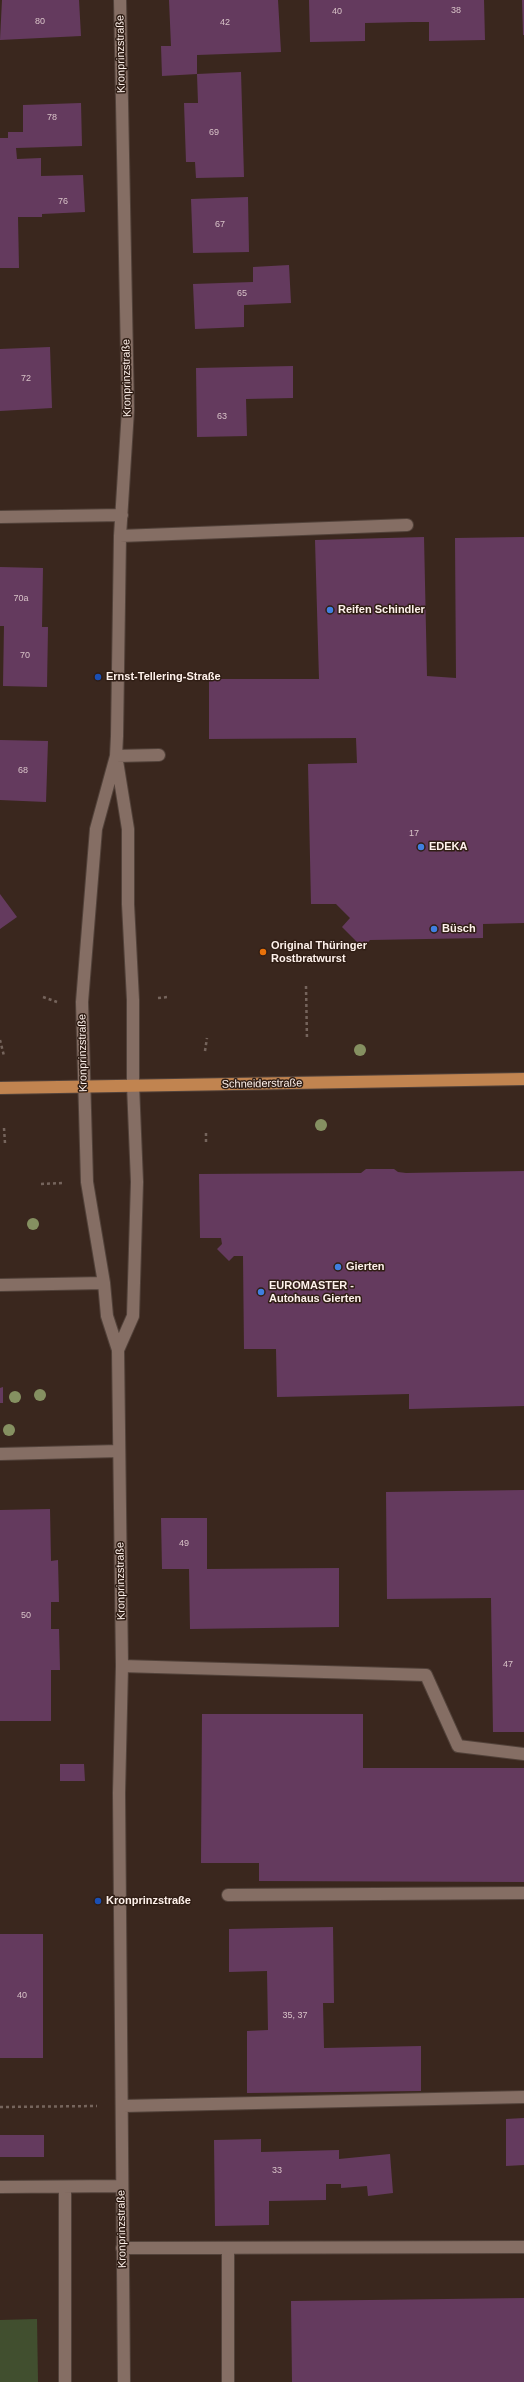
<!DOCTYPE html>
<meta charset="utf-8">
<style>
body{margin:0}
canvas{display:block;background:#3a271e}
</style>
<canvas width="524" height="2382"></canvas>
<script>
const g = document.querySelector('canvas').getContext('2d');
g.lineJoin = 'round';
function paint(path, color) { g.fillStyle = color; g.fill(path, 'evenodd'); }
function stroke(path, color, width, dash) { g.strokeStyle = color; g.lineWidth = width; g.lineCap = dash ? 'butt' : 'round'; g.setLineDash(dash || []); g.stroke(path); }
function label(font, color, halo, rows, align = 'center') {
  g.font = font + ' Arial,sans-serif'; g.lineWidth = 3; g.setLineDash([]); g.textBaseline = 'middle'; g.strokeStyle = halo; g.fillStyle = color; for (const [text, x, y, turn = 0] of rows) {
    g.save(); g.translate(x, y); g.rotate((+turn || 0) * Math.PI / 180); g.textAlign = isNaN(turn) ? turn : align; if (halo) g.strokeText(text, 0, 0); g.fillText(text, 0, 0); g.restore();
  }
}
paint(new Path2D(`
 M 37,2319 L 38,2382 L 0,2382 L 0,2320 Z`), '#414f2f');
paint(new Path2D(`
 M 2,0 L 79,0 L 81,36 L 0,40 Z
 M 169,0 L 278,0 L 281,52 L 197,55 L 197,74 L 162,76 L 161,46 L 171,46 Z
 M 309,0 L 484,0 L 485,40 L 429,41 L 429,22 L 412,22 L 365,23 L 365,41 L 310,42 Z
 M 522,0 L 524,0 L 524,35 L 523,35 Z
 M 241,72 L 244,177 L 196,178 L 195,162 L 186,162 L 184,103 L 198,103 L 197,74 Z
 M 81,103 L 82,146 L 16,148 L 17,159 L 41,158 L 41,176 L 83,175 L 85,212 L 42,214 L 42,217 L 18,217 L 19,268 L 0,268 L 0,138 L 8,138 L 8,132 L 23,132 L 23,105 Z
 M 248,197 L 249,252 L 193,253 L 191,199 Z
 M 289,265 L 291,303 L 244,305 L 244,327 L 195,329 L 193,284 L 253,282 L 253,267 Z
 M 50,347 L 52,408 L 0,411 L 0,349 Z
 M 293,366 L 293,398 L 246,399 L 247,436 L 197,437 L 196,368 Z
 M 424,537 L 427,676 L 456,678 L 455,538 L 524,537 L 524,923 L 483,924 L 483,938 L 370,940 L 363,948 L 342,927 L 350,918 L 336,904 L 311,904 L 308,764 L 357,763 L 356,738 L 209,739 L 209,679 L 319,679 L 315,540 Z
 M 0,567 L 43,568 L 42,627 L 48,627 L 47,687 L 3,686 L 4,626 L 0,626 Z
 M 0,740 L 48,741 L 46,802 L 0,800 Z
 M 0,894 L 17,917 L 0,929 Z
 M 366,1169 L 394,1169 L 398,1172 L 406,1173 L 524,1171 L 524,1406 L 409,1409 L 409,1394 L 277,1397 L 276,1349 L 244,1349 L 243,1256 L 234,1256 L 229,1261 L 217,1249 L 222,1244 L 221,1238 L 200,1238 L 199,1174 L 361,1173 Z
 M 3,1387 L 3,1403 L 0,1403 L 0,1388 Z
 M 524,1490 L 524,1732 L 493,1732 L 491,1598 L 387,1599 L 386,1492 Z
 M 50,1509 L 51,1561 L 58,1560 L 59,1602 L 51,1602 L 51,1629 L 59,1629 L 60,1670 L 51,1670 L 51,1721 L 0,1721 L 0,1510 Z
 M 161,1518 L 207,1518 L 207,1569 L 339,1568 L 339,1627 L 190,1629 L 189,1569 L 162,1569 Z
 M 202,1714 L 363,1714 L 363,1768 L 524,1768 L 524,1882 L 259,1881 L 259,1863 L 201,1863 Z
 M 60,1764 L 84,1764 L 85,1781 L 60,1781 Z
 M 333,1927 L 334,2003 L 323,2003 L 324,2048 L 421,2046 L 421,2091 L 247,2093 L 247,2031 L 268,2030 L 267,1971 L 229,1972 L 229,1929 Z
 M 0,1934 L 43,1934 L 43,2058 L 0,2058 Z
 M 524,2118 L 524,2165 L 506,2166 L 506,2119 Z
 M 0,2135 L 44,2135 L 44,2157 L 0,2157 Z
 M 261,2139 L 261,2152 L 339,2150 L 339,2159 L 390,2154 L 393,2193 L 368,2196 L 367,2186 L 341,2188 L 341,2184 L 326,2184 L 326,2200 L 269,2201 L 269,2225 L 215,2226 L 214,2140 Z
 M 524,2298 L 524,2382 L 292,2382 L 291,2301 Z`), '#643a5e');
const minor = new Path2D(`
 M 120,0 L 128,410 L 120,536 L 117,736 L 116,756 L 96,829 L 82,1002 L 87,1182 L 104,1283 L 107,1316 L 118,1350 L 122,1666 L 119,1793 L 124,2382
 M 0,517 L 122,515
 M 120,536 L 407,525
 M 116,756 L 159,755
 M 117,761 L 128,829 L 128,904 L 133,1000 L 133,1085 L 137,1182 L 133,1316 L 118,1350
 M 1,1285 L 104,1283
 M 0,1454 L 119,1451
 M 122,1666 L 426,1675 L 458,1746 L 524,1754
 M 228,1895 L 524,1893
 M 123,2106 L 524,2097
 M 0,2187 L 121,2186
 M 122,2248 L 524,2247
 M 65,2382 L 65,2187
 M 228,2382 L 228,2249`);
const major = new Path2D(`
 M 0,1088 L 524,1079`);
stroke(minor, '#52423a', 14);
stroke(major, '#52423a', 14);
stroke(new Path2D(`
 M 306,986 L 307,1040
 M 43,997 L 57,1002
 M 158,998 L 168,997
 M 0,1040 L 4,1056
 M 205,1051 L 207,1038
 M 4,1128 L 5,1143
 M 206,1133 L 206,1142
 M 41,1184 L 62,1183
 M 0,2107 L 97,2106`), '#75645c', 2.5, [3, 3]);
stroke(minor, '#856e64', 12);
stroke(major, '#c18450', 12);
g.fillStyle = '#859061';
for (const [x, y] of [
 [360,1050],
 [321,1125],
 [33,1224],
 [40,1395],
 [15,1397],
 [9,1430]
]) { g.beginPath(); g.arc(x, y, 6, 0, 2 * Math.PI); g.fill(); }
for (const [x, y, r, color] of [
 [330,610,4,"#3f7fe0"],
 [98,677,4,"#1a4fb4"],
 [421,847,4,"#3f7fe0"],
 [434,929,4,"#3f7fe0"],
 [263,952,4,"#e8710a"],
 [338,1267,4,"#3f7fe0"],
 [261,1292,4,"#3f7fe0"],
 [98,1901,4,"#1a4fb4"]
]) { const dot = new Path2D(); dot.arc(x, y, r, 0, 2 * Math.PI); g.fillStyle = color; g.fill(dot); stroke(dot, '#301e15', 1.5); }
label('9px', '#d8c3c8', null, [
 ["38",456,11],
 ["40",337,12],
 ["80",40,22],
 ["42",225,23],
 ["78",52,118],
 ["69",214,133],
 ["76",63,202],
 ["67",220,225],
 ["65",242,294],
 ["72",26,379],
 ["63",222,417],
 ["70a",21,599],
 ["70",25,656],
 ["68",23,771],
 ["17",414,834],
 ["49",184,1544],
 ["50",26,1616],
 ["47",508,1665],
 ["40",22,1996],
 ["35, 37",295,2016],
 ["33",277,2171]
]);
label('11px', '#fef1eb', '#301e15', [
 ["Kronprinzstraße",121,54,-91],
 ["Kronprinzstraße",127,378,-91],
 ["Kronprinzstraße",83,1053,-91],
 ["Schneiderstraße",262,1084,-1],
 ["Kronprinzstraße",121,1581,-91],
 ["Kronprinzstraße",122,2229,-91]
]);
label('bold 11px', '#fef1eb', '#301e15', [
 ["Reifen Schindler",338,610],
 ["Ernst-Tellering-Straße",106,677],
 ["EDEKA",429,847],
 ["Büsch",442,929],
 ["Original Thüringer",271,946],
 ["Rostbratwurst",271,959],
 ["Gierten",346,1267],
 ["EUROMASTER -",269,1286],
 ["Autohaus Gierten",269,1299],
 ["Kronprinzstraße",106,1901]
], 'left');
</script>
